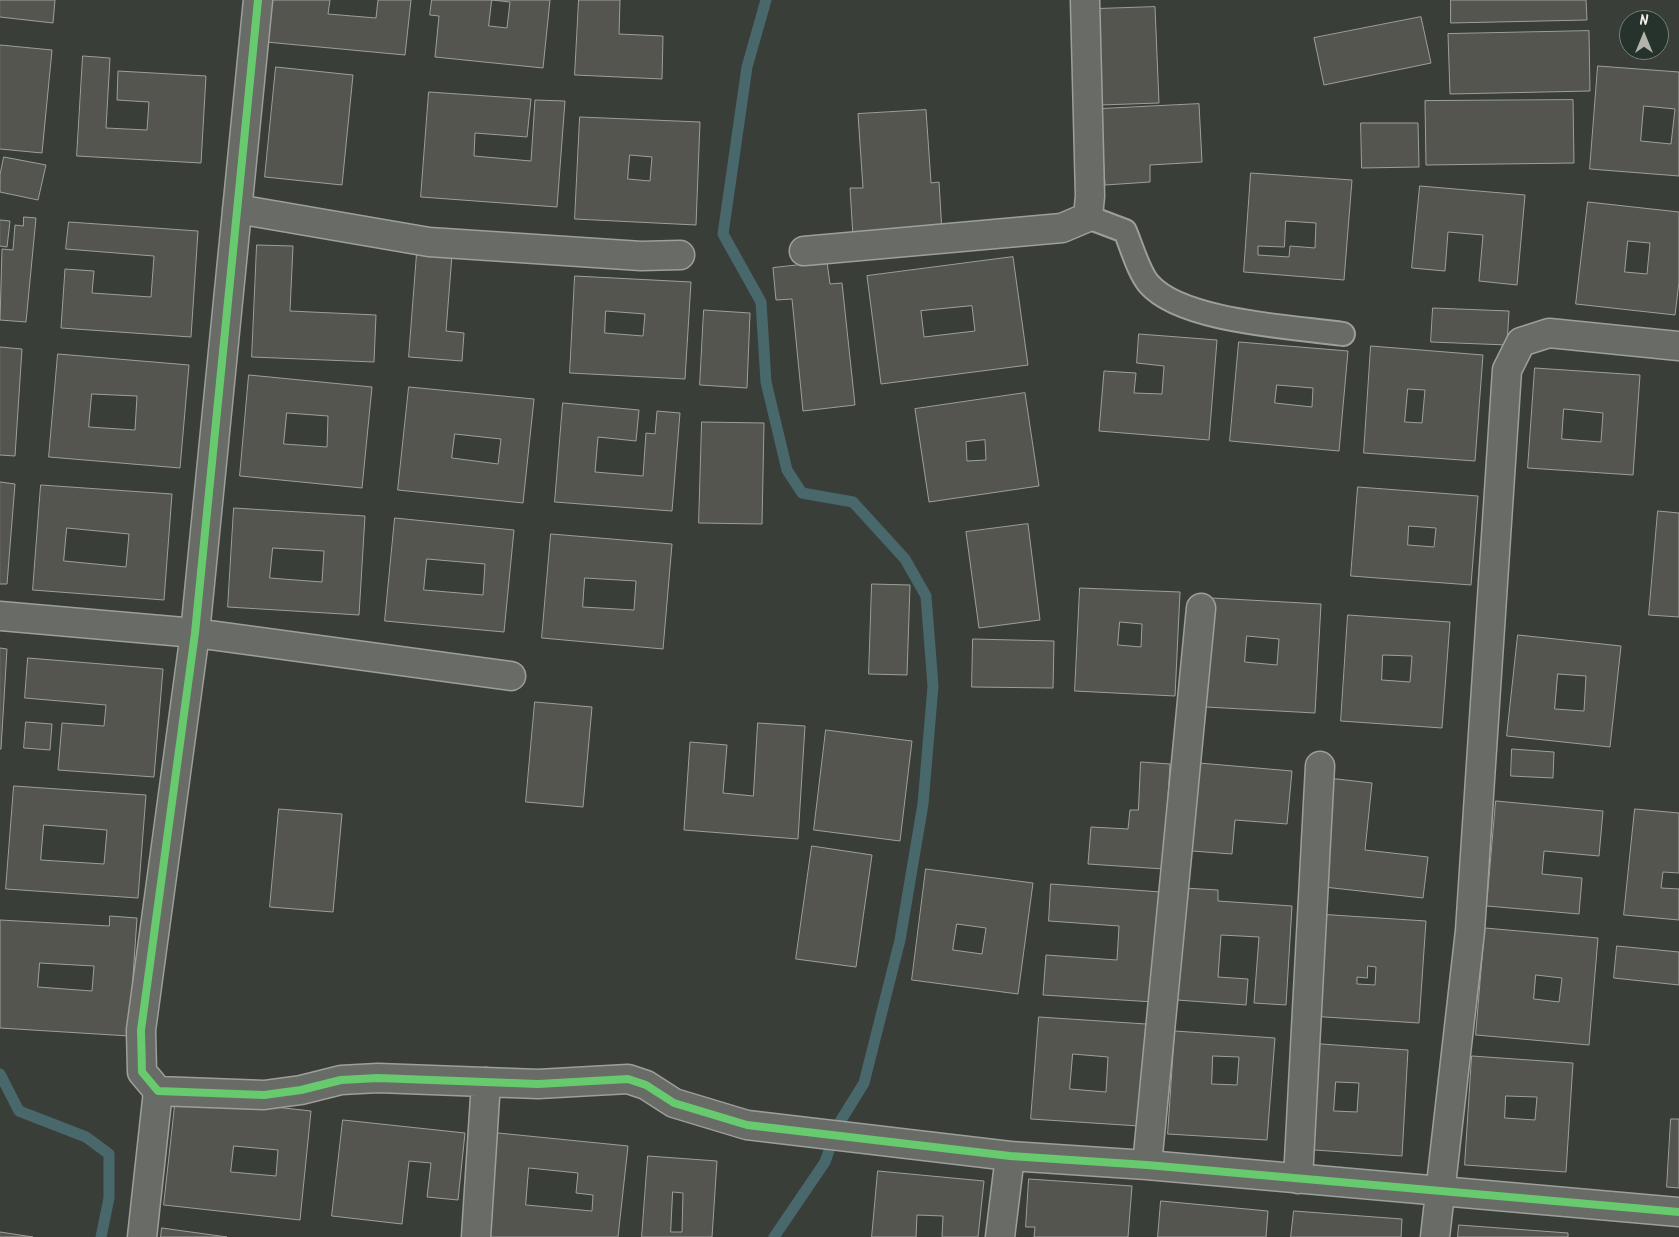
<!DOCTYPE html>
<style>
body{margin:0}
#map{position:relative;width:1679px;height:1237px;overflow:hidden;background:#3a3e39;font-family:Kalam,sans-serif}
canvas{display:block}
.north{position:absolute;left:1619px;top:10px;width:50px;height:50px;box-sizing:border-box;background:#26332d;border:1px solid #787f78;border-radius:50%;rotate:0deg;font-size:14px;font-weight:700;line-height:20px;text-align:center;color:#f4f1e8}
.north::after{content:'';display:block;margin:auto;width:18px;height:22px;background:#b3b2ab;clip-path:polygon(50% 0,100% 100%,50% 72%,0 100%)}
</style>
<div id="map">
<canvas width="1679" height="1237"></canvas>
<div class="north">N</div>
</div>
<script>
const g = document.querySelector('canvas').getContext('2d');
g.lineJoin = 'round';
function stroke(path, color, width, dash) { g.strokeStyle = color; g.lineWidth = width; g.lineCap = dash ? 'butt' : 'round'; g.setLineDash(dash || []); g.stroke(path); }
function paint(path, color) { g.fillStyle = color; g.fill(path, 'evenodd'); }
stroke(new Path2D(`
 M 766,0 L 747,67 L 723,234 L 761,302 L 766,382 L 787,470 L 802,493 L 853,502 L 905,559 L 926,596 L 933,686 L 923,804 L 900,940 L 864,1083 L 838,1125 L 825,1162 L 774,1237
 M 0,1074 L 19,1111 L 86,1137 L 109,1154 L 109,1198 L 101,1237`), '#49686c', 11);
const building = new Path2D(`
 M 0,0 L 55,0 L 53,23 L 0,17 Z
 M 270,0 L 330,0 L 328,14 L 376,18 L 378,0 L 411,0 L 405,55 L 266,42 Z
 M 432,0 L 550,0 L 543,68 L 435,57 L 439,16 L 430,15 ZM 492,0 L 510,2 L 507,28 L 489,26 Z
 M 579,0 L 620,0 L 619,34 L 663,36 L 662,79 L 575,75 Z
 M 1451,0 L 1586,0 L 1587,20 L 1451,23 Z
 M 1155,7 L 1159,103 L 1100,105 L 1096,9 Z
 M 1421,17 L 1431,63 L 1324,85 L 1314,38 Z
 M 1589,31 L 1590,91 L 1450,94 L 1448,34 Z
 M 0,45 L 52,50 L 42,153 L 0,149 Z
 M 83,56 L 110,58 L 106,128 L 147,130 L 149,102 L 117,100 L 118,71 L 206,76 L 201,163 L 77,156 Z
 M 1598,66 L 1679,72 L 1679,176 L 1590,169 ZM 1644,106 L 1675,109 L 1671,144 L 1641,141 Z
 M 276,67 L 353,75 L 342,185 L 265,177 Z
 M 429,92 L 531,99 L 527,137 L 475,133 L 474,156 L 531,161 L 535,100 L 565,101 L 557,207 L 421,197 Z
 M 1573,100 L 1574,163 L 1426,165 L 1425,101 Z
 M 1199,104 L 1202,162 L 1150,165 L 1150,182 L 1105,185 L 1100,109 Z
 M 926,110 L 931,183 L 939,182 L 942,232 L 853,237 L 850,188 L 863,188 L 858,114 Z
 M 580,117 L 700,122 L 696,225 L 575,219 ZM 630,155 L 652,157 L 650,181 L 628,179 Z
 M 1361,123 L 1418,123 L 1419,167 L 1362,168 Z
 M 4,157 L 46,165 L 38,200 L 0,192 L 0,175 Z
 M 1251,173 L 1352,180 L 1344,280 L 1244,272 ZM 1286,221 L 1316,223 L 1315,248 L 1290,246 L 1289,257 L 1258,255 L 1258,246 L 1284,247 Z
 M 1420,186 L 1525,195 L 1517,285 L 1479,281 L 1483,235 L 1448,232 L 1445,271 L 1412,268 Z
 M 1588,202 L 1679,212 L 1679,282 L 1675,315 L 1576,304 ZM 1628,241 L 1650,243 L 1647,274 L 1625,272 Z
 M 24,217 L 36,218 L 26,322 L 0,320 L 2,249 L 13,250 L 15,225 L 23,226 Z
 M 0,220 L 10,221 L 7,247 L 0,246 Z
 M 69,222 L 198,231 L 191,337 L 61,328 L 65,269 L 94,271 L 92,293 L 151,297 L 154,256 L 66,249 Z
 M 257,245 L 293,246 L 290,311 L 376,315 L 374,362 L 252,357 Z
 M 417,253 L 452,255 L 446,331 L 464,333 L 462,361 L 409,357 Z
 M 1013,257 L 1028,365 L 881,384 L 867,276 ZM 972,306 L 975,331 L 924,337 L 921,311 Z
 M 827,262 L 830,284 L 842,283 L 855,405 L 803,411 L 792,299 L 776,300 L 773,268 Z
 M 575,276 L 691,282 L 685,379 L 570,373 ZM 606,311 L 645,314 L 643,336 L 605,333 Z
 M 1433,308 L 1509,311 L 1507,345 L 1431,342 Z
 M 704,310 L 750,313 L 747,388 L 700,385 Z
 M 1139,334 L 1217,340 L 1209,440 L 1099,431 L 1104,371 L 1136,373 L 1134,393 L 1162,394 L 1164,366 L 1137,363 Z
 M 1239,342 L 1348,351 L 1339,451 L 1230,441 ZM 1277,385 L 1313,388 L 1312,407 L 1275,403 Z
 M 1371,346 L 1483,355 L 1475,461 L 1364,453 ZM 1408,389 L 1425,390 L 1422,423 L 1405,422 Z
 M 0,347 L 22,349 L 15,456 L 0,455 Z
 M 58,354 L 189,365 L 180,468 L 49,457 ZM 92,394 L 137,396 L 135,430 L 89,427 Z
 M 1535,368 L 1640,375 L 1633,475 L 1528,468 ZM 1564,409 L 1603,413 L 1601,442 L 1562,439 Z
 M 249,375 L 372,387 L 362,488 L 240,476 ZM 287,413 L 328,416 L 327,447 L 284,444 Z
 M 409,387 L 534,399 L 523,503 L 398,490 ZM 455,434 L 501,439 L 498,464 L 452,458 Z
 M 1025,393 L 1039,486 L 929,502 L 915,409 ZM 985,440 L 986,460 L 967,461 L 966,442 Z
 M 563,403 L 639,410 L 636,441 L 598,437 L 595,472 L 643,476 L 646,433 L 655,434 L 657,411 L 680,413 L 672,511 L 555,502 Z
 M 702,422 L 764,423 L 762,524 L 699,523 Z
 M 0,482 L 15,484 L 7,584 L 0,584 Z
 M 41,485 L 172,494 L 164,600 L 33,590 ZM 67,528 L 129,534 L 126,567 L 64,561 Z
 M 1358,487 L 1478,496 L 1471,585 L 1351,576 ZM 1409,526 L 1436,528 L 1434,547 L 1408,545 Z
 M 234,508 L 365,516 L 359,615 L 228,607 ZM 273,548 L 324,551 L 322,582 L 270,578 Z
 M 1658,511 L 1679,513 L 1679,617 L 1649,615 Z
 M 395,518 L 514,530 L 504,632 L 385,621 ZM 427,559 L 485,564 L 483,595 L 424,590 Z
 M 1028,524 L 1040,620 L 979,628 L 966,532 Z
 M 551,534 L 672,544 L 663,649 L 542,638 ZM 585,578 L 636,581 L 634,610 L 583,607 Z
 M 872,584 L 910,585 L 907,675 L 869,674 Z
 M 1080,588 L 1180,592 L 1175,696 L 1075,691 ZM 1120,622 L 1142,624 L 1141,647 L 1118,645 Z
 M 1212,598 L 1321,604 L 1315,713 L 1206,707 ZM 1247,636 L 1279,639 L 1277,665 L 1245,662 Z
 M 1348,615 L 1450,622 L 1442,728 L 1341,721 ZM 1383,655 L 1412,656 L 1410,682 L 1382,680 Z
 M 1518,635 L 1621,646 L 1610,747 L 1507,736 ZM 1558,674 L 1586,676 L 1584,711 L 1555,709 Z
 M 973,639 L 1054,641 L 1053,688 L 972,687 Z
 M 0,648 L 7,649 L 1,749 L 0,749 Z
 M 28,658 L 163,669 L 154,777 L 58,770 L 62,723 L 104,726 L 106,705 L 25,698 Z
 M 535,702 L 592,707 L 583,807 L 526,802 Z
 M 26,722 L 52,724 L 50,750 L 24,748 Z
 M 758,723 L 805,726 L 798,839 L 684,830 L 690,742 L 727,745 L 723,793 L 753,796 Z
 M 826,730 L 912,741 L 900,841 L 814,830 Z
 M 1512,749 L 1554,752 L 1553,778 L 1511,776 Z
 M 1141,762 L 1170,764 L 1164,869 L 1088,864 L 1091,827 L 1128,829 L 1130,810 L 1138,810 Z
 M 1199,763 L 1292,771 L 1287,824 L 1235,820 L 1232,854 L 1192,851 Z
 M 1328,778 L 1372,783 L 1365,850 L 1428,857 L 1423,898 L 1315,886 Z
 M 14,786 L 146,795 L 138,898 L 6,889 ZM 44,825 L 107,830 L 104,864 L 41,860 Z
 M 1496,801 L 1603,811 L 1599,856 L 1544,851 L 1542,874 L 1582,878 L 1579,914 L 1487,906 Z
 M 279,809 L 342,814 L 333,912 L 270,907 Z
 M 1635,809 L 1679,813 L 1679,873 L 1663,872 L 1661,888 L 1679,889 L 1679,920 L 1624,915 Z
 M 812,846 L 872,855 L 856,967 L 796,959 Z
 M 926,869 L 1033,883 L 1018,994 L 912,980 ZM 957,924 L 986,928 L 982,954 L 953,950 Z
 M 1051,884 L 1161,892 L 1154,1002 L 1043,995 L 1046,955 L 1117,960 L 1119,926 L 1049,921 Z
 M 1184,888 L 1218,890 L 1218,901 L 1292,906 L 1286,1005 L 1254,1003 L 1259,937 L 1221,935 L 1218,977 L 1248,979 L 1246,1005 L 1177,1000 Z
 M 1317,914 L 1426,921 L 1419,1023 L 1309,1016 ZM 1368,966 L 1376,967 L 1375,985 L 1357,984 L 1357,977 L 1367,978 Z
 M 110,916 L 137,918 L 129,1036 L 0,1028 L 0,920 L 109,926 ZM 40,963 L 94,966 L 92,991 L 38,987 Z
 M 1485,928 L 1598,938 L 1589,1045 L 1476,1035 ZM 1536,975 L 1562,978 L 1559,1002 L 1534,999 Z
 M 1617,946 L 1679,952 L 1679,985 L 1614,978 Z
 M 1039,1017 L 1146,1024 L 1139,1126 L 1031,1119 ZM 1073,1054 L 1108,1057 L 1106,1092 L 1070,1089 Z
 M 1175,1031 L 1275,1038 L 1267,1140 L 1168,1134 ZM 1213,1056 L 1239,1057 L 1237,1085 L 1212,1084 Z
 M 1307,1043 L 1408,1050 L 1402,1156 L 1300,1149 ZM 1336,1082 L 1359,1083 L 1357,1112 L 1334,1111 Z
 M 1472,1056 L 1573,1063 L 1566,1172 L 1465,1165 ZM 1506,1096 L 1537,1097 L 1535,1120 L 1505,1118 Z
 M 176,1096 L 311,1111 L 300,1220 L 164,1205 ZM 234,1146 L 278,1150 L 276,1176 L 231,1172 Z
 M 1671,1119 L 1679,1119 L 1679,1188 L 1667,1187 Z
 M 343,1120 L 465,1133 L 458,1200 L 427,1197 L 431,1163 L 409,1161 L 402,1224 L 332,1216 Z
 M 498,1133 L 628,1146 L 618,1237 L 486,1237 ZM 529,1168 L 578,1173 L 576,1193 L 593,1195 L 592,1211 L 526,1205 Z
 M 648,1156 L 717,1161 L 712,1237 L 642,1237 ZM 673,1192 L 683,1193 L 682,1232 L 671,1232 Z
 M 878,1171 L 984,1181 L 978,1237 L 942,1237 L 943,1216 L 917,1215 L 916,1237 L 872,1237 Z
 M 1029,1179 L 1132,1186 L 1128,1237 L 1034,1237 L 1035,1227 L 1026,1227 Z
 M 1161,1201 L 1268,1211 L 1266,1237 L 1158,1237 Z
 M 1294,1211 L 1402,1219 L 1401,1237 L 1291,1237 Z
 M 1459,1225 L 1568,1233 L 1568,1237 L 1458,1237 Z
 M 162,1228 L 227,1237 L 161,1237 Z
 M 0,1232 L 33,1237 L 0,1237 Z`);
paint(building, '#555550');
stroke(building, '#9e9f9b', 1);
const service = new Path2D(`
 M 1088,217 L 1125,231 C 1131,245 1139,273 1149,284 C 1182,322 1294,327 1343,334`);
const minor = new Path2D(`
 M 258,0 L 195,633 L 141,1030 L 142,1072 L 158,1091 L 264,1095 L 301,1090 L 341,1080 L 378,1078 L 538,1084 L 628,1079 L 646,1085 L 674,1103 L 747,1125 L 1010,1156 L 1147,1165 L 1679,1212
 M 237,209 L 429,242 L 641,256 L 680,255
 M 804,251 L 1062,228 L 1088,217 L 1090,196 L 1085,0
 M 0,616 L 195,633 L 511,676
 M 1147,1165 L 1201,608
 M 1298,1179 L 1320,766
 M 142,1237 L 158,1091
 M 476,1237 L 486,1082
 M 1000,1237 L 1010,1156
 M 1435,1237 L 1470,931 L 1507,370 L 1521,342 L 1549,333 L 1679,346`);
stroke(service, '#9e9f9b', 26);
stroke(minor, '#9e9f9b', 31);
stroke(service, '#686b66', 22);
stroke(minor, '#686b66', 28);
stroke(new Path2D(`
 M 258,0 L 195,633 L 141,1030 L 142,1072 L 158,1091 L 264,1095 L 301,1090 L 341,1080 L 378,1078 L 538,1084 L 628,1079 L 646,1085 L 674,1103 L 747,1125 L 1010,1156 L 1147,1165 L 1679,1212`), '#67ca6e', 8);
</script>
